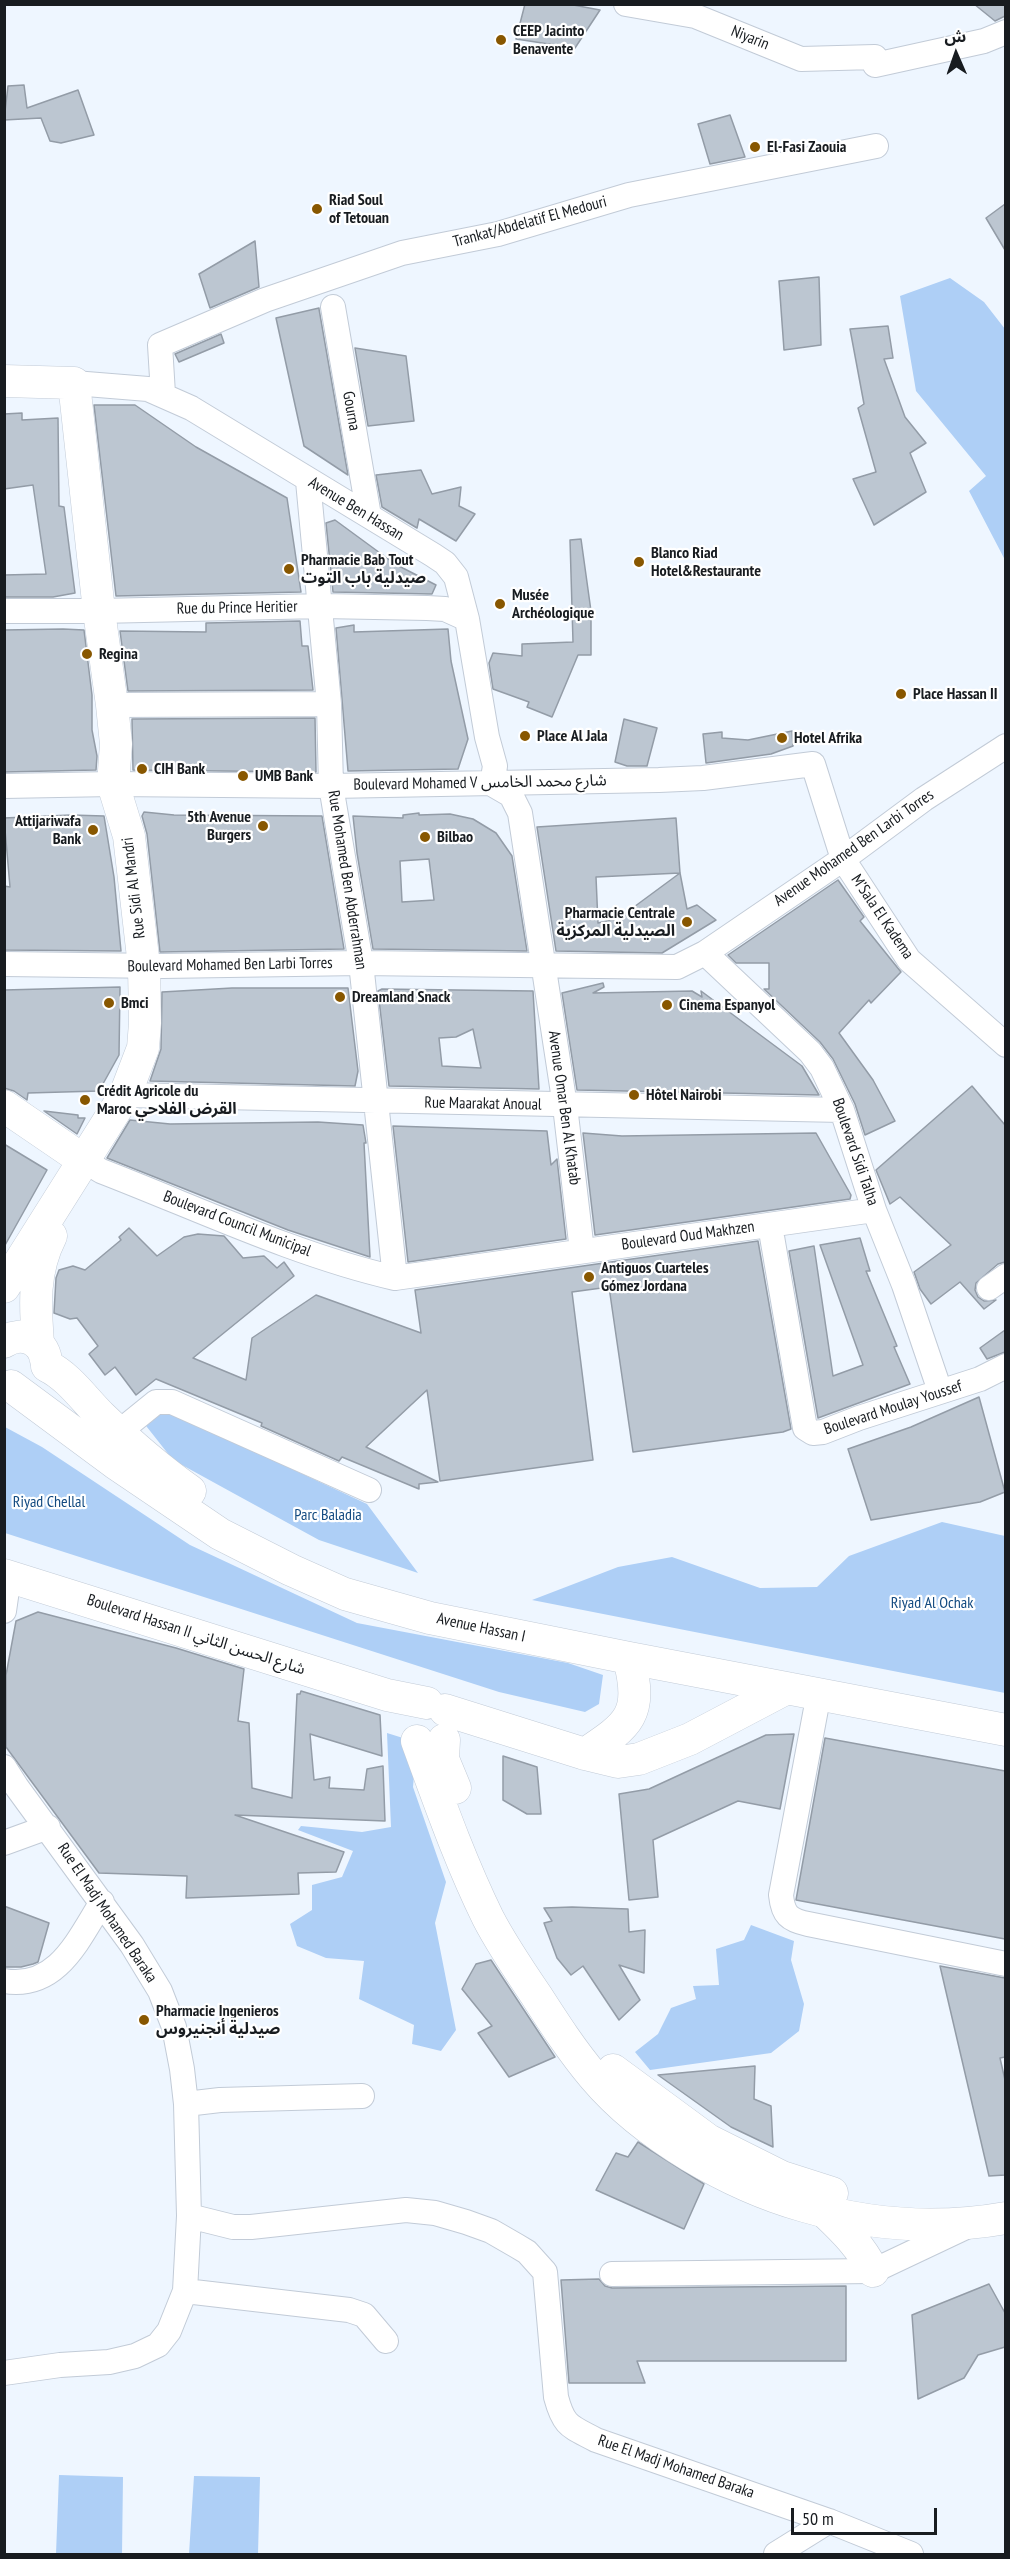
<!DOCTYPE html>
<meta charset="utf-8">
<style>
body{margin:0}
#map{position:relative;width:1010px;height:2559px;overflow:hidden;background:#eef6ff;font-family:"PT Sans Narrow","Noto Sans Arabic",sans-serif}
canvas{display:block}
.frame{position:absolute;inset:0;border:6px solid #181c20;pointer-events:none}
.north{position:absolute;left:926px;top:24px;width:60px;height:60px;-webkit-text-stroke:4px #fff;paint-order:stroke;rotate:358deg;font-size:16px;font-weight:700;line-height:24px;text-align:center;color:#181c20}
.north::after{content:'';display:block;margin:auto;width:21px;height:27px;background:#181c20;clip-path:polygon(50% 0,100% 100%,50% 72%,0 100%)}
.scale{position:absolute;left:791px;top:2508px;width:146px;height:27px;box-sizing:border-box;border:3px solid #181c20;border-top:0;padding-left:8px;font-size:18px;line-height:21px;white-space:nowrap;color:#181c20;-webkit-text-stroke:4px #fff;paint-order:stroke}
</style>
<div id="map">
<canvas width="1010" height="2559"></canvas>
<div class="frame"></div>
<div class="north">ش</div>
<div class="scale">50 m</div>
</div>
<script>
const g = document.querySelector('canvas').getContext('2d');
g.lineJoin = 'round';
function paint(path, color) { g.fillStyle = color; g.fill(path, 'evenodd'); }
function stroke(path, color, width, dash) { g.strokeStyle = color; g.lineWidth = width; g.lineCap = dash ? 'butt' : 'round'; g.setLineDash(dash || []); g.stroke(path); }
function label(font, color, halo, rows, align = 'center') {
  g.font = font + ' "PT Sans Narrow","Noto Sans Arabic",sans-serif'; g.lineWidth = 4.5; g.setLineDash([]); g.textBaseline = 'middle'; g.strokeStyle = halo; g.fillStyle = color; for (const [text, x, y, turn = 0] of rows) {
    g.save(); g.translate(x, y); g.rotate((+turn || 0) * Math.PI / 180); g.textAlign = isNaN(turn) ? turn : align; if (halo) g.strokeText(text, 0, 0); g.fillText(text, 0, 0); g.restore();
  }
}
paint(new Path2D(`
 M 950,278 L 984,302 L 1005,329 L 1005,560 L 969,491 L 986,476 L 916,391 L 900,296 Z
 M 161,1408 L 367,1504 L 418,1573 L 319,1540 L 233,1493 L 173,1460 L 143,1422 Z
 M 5,1427 L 42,1447 L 190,1545 L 357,1623 L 568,1663 L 603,1675 L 599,1704 L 585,1712 L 499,1692 L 5,1533 Z
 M 942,1522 L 1005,1536 L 1005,1693 L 532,1600 L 618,1567 L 672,1557 L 760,1588 L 817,1587 L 849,1556 Z
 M 387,1733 L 403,1738 L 415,1764 L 413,1787 L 446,1882 L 435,1923 L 456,2030 L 441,2051 L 412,2044 L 414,2025 L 359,1999 L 364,1961 L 326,1958 L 297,1946 L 290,1924 L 312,1910 L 312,1885 L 342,1877 L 353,1851 L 298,1830 L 301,1826 L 362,1832 L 391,1827 Z
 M 751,1925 L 794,1941 L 791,1960 L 804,2004 L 799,2031 L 771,2053 L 650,2070 L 635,2052 L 658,2034 L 671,2008 L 696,1999 L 693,1986 L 719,1985 L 716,1949 L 744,1940 Z
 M 59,2475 L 123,2477 L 122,2554 L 56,2554 Z
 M 194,2476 L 260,2477 L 258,2554 L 189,2554 Z`), '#aecff6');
const building = new Path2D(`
 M 525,4 L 568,4 L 600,10 L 575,48 L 516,39 Z
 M 974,4 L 1005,4 L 1005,16 L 995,21 Z
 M 24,85 L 27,108 L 78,90 L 94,135 L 61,143 L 50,141 L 41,118 L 4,120 L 8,86 Z
 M 730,115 L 745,157 L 710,164 L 698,124 Z
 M 1005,204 L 1005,250 L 986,218 Z
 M 255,241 L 259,287 L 210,308 L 199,274 Z
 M 819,277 L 821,345 L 784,350 L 779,281 Z
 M 319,308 L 319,309 L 348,475 L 304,446 L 276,318 Z
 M 888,326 L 893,358 L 884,359 L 905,417 L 926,443 L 910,453 L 926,492 L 874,525 L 853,479 L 876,472 L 858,408 L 864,404 L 850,329 Z
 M 221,334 L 224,343 L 179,362 L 175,354 Z
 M 355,348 L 406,356 L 414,421 L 368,426 Z
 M 94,405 L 135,405 L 196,447 L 287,498 L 301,592 L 116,596 Z
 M 22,413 L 22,420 L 58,418 L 59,506 L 64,507 L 75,593 L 53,597 L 4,597 L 4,575 L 46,574 L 33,485 L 4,489 L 4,414 Z
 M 421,470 L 432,494 L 461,487 L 459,506 L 475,514 L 456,541 L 419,519 L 417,528 L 382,507 L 376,475 Z
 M 335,520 L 395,564 L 436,585 L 432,594 L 333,592 L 326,523 Z
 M 581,539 L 591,611 L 591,655 L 578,655 L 552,717 L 527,707 L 529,702 L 493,689 L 489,663 L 493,653 L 522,656 L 522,644 L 573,642 L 570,540 Z
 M 300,621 L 302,646 L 308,646 L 313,690 L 128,691 L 120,631 L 206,632 L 206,623 Z
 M 354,625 L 354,632 L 448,629 L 451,661 L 468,739 L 458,769 L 348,771 L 336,628 Z
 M 63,629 L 84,630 L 92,695 L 92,730 L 97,756 L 96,770 L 4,772 L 4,630 Z
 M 315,718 L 316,772 L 133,770 L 132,719 Z
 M 624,719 L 657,728 L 647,766 L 627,766 L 615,762 Z
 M 792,731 L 793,746 L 771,754 L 706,763 L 703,734 L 722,732 L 722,738 L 748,740 Z
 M 144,812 L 174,815 L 322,816 L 344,949 L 160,952 L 147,834 L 142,816 Z
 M 419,813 L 419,815 L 450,814 L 473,819 L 496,833 L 512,856 L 527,951 L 373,949 L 357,853 L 353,816 L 403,818 L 403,815 ZM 429,859 L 434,900 L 402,902 L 400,861 Z
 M 71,815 L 104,816 L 114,877 L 121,951 L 4,950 L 4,886 L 10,887 L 4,818 Z
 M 676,818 L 680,873 L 687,909 L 697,905 L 716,920 L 662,953 L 556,951 L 537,827 ZM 680,873 L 619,918 L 598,923 L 596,877 Z
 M 838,880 L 864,917 L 860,921 L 901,972 L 871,1003 L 869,1000 L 839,1033 L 873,1080 L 895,1121 L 865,1135 L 855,1104 L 833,1059 L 820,1042 L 764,989 L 769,989 L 769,963 L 736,963 L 728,955 Z
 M 603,983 L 604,987 L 593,993 L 692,991 L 702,997 L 701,991 L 802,1066 L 819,1095 L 577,1090 L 562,993 Z
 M 120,987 L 119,1055 L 99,1091 L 28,1093 L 27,1100 L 14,1091 L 4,1088 L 4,990 Z
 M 232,988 L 348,988 L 358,1071 L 355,1086 L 150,1081 L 161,1049 L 162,992 Z
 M 382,989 L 533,991 L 539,1089 L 389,1086 L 378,991 ZM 473,1029 L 481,1068 L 442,1066 L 439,1038 L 456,1037 Z
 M 972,1086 L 1005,1125 L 1005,1262 L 998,1264 L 976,1283 L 975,1290 L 978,1297 L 984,1301 L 996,1300 L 984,1309 L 960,1282 L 931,1304 L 920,1289 L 914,1272 L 951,1245 L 900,1197 L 890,1204 L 876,1170 Z
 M 44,1111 L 78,1115 L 78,1118 L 85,1118 L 77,1134 Z
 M 130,1120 L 170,1124 L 318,1122 L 363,1125 L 366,1143 L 364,1143 L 370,1257 L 288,1230 L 107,1158 Z
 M 393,1126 L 547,1131 L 551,1165 L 557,1159 L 566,1239 L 408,1262 Z
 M 583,1133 L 622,1136 L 816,1133 L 851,1195 L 850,1199 L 595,1235 Z
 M 4,1144 L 47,1170 L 4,1247 Z
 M 129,1228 L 157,1256 L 184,1237 L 198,1234 L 224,1236 L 243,1258 L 264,1256 L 277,1268 L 284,1262 L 294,1276 L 193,1358 L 246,1380 L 252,1338 L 316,1295 L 421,1333 L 415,1290 L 758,1241 L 791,1429 L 783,1432 L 633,1452 L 609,1287 L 572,1292 L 593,1460 L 440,1481 L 427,1390 L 366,1447 L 438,1482 L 419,1484 L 419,1489 L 342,1457 L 339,1461 L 261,1426 L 262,1423 L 156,1379 L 136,1395 L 115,1367 L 105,1375 L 89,1354 L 98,1346 L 77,1318 L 70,1319 L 54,1313 L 56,1278 L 59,1270 L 73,1266 L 85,1270 L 121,1240 L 119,1237 Z
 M 860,1238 L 870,1271 L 866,1271 L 897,1346 L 894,1347 L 910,1384 L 818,1418 L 789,1251 L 814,1246 L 833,1376 L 863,1365 L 820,1245 Z
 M 1005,1330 L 1005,1352 L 987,1359 L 980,1348 Z
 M 979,1397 L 1005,1492 L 980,1502 L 871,1520 L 848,1449 L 911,1427 Z
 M 38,1612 L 176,1648 L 244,1669 L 238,1721 L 249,1723 L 252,1788 L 292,1798 L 297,1694 L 300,1694 L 301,1691 L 380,1715 L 382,1756 L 310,1734 L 314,1780 L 330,1777 L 329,1788 L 364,1790 L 367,1769 L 383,1766 L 385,1821 L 235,1815 L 344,1852 L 336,1872 L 298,1873 L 299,1894 L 186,1898 L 187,1876 L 99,1873 L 6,1747 L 6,1675 L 16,1621 Z
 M 794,1734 L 780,1809 L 738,1801 L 653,1840 L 658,1897 L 629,1900 L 619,1794 L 649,1789 L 766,1735 Z
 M 825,1738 L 1005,1771 L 1005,1939 L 796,1900 Z
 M 503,1756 L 537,1767 L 541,1814 L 527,1814 L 503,1800 Z
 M 4,1906 L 49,1923 L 38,1962 L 33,1964 L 21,1967 L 4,1967 Z
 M 572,1907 L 628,1909 L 629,1932 L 645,1930 L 644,1973 L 619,1965 L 640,2000 L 619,2020 L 583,1966 L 571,1975 L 557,1958 L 544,1923 L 552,1921 L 544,1908 Z
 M 491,1960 L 555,2057 L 509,2077 L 478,2033 L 492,2026 L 462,1989 L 476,1964 Z
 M 940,1966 L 1005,1978 L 1005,2057 L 1000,2058 L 1005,2080 L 1005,2175 L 989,2176 Z
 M 755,2066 L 754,2099 L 771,2106 L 773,2147 L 731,2127 L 658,2075 Z
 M 638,2142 L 704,2184 L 684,2229 L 596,2190 L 616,2153 L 628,2157 Z
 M 599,2279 L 605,2286 L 612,2288 L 846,2286 L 846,2361 L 637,2361 L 645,2383 L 569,2383 L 561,2280 Z
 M 989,2284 L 1005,2313 L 1005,2347 L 978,2355 L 964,2378 L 918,2399 L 912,2315 Z`);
paint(building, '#bcc6d1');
stroke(building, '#939ca7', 1.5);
const minor = new Path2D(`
 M 626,4 L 695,16 L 801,59 L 875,57
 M 875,65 L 984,41 L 1006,32
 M 333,307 L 369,516
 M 74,383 L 148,389 L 191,408 L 433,555 L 445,563 L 456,577 L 467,619 L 487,737 L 495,766 L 492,784 L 511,795 L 520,813 L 565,1106 L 582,1251
 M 163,394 L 160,345 L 265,300 L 402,253 L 498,234 L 629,195 L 876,146
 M 308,481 L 329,704 L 331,786 L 361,963 L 395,1278
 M 4,611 L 99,611 L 322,606 L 427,608 L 445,609 L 467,619
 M 112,705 L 329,704
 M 4,786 L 113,784 L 331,786 L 659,780 L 703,778 L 813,764 L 843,859 L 909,960 L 1006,1045
 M 705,953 L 810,1052 L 822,1068 L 842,1110 L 874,1210 L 904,1285 L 940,1391
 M 4,964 L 162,966 L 361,963 L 677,967 L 705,953 L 843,859 L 924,799 L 1006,746
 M 125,1095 L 842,1110
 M 83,1160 L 101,1171 C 197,1208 295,1255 395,1278 L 874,1210
 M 770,1225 L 805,1428 L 813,1433 L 823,1432 L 859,1418 L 980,1379 L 1006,1366
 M 989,1288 L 1006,1276
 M 119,1432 L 156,1402 L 172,1402 L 369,1490
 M 4,1611 L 9,1576
 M 819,1693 L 781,1895 C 783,1915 789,1920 808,1924 L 1006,1964
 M 4,1767 L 16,1786 L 132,1945 L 160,1991 L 174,2027 L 182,2069 L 186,2104 L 189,2216 L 185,2291 L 169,2331 L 158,2345 L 135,2356 L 109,2362 L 60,2365 L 4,2373
 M 4,1843 L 48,1827
 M 4,1981 C 57,1990 78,1940 102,1902
 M 186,2104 L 220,2100 L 362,2096
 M 189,2216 L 233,2227 L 251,2227 L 406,2210 L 435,2213 L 466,2222 L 491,2231 L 517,2246 L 527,2252 L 545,2272 L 556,2397 C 564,2427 570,2426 596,2440 L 829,2521 L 911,2554
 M 612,2274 L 873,2271 L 966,2227
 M 185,2291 L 349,2310 L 364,2315 L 386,2341
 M 776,2554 L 829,2521`);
const major = new Path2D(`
 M 4,381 L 74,383 L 99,611 L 112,705 L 116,744 L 113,784 L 129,836 L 144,966 L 145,1023 L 143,1048 L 125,1095 L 4,1287
 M 4,1106 L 83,1160
 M 4,1342 C 22,1330 43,1340 46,1360
 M 38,1343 C 35,1305 33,1271 51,1236
 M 47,1366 C 68,1376 84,1399 101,1416 C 129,1443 159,1469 190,1491
 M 11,1386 L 115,1463 L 220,1534 L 291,1570 L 345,1594 L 430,1618 L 629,1658 L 1006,1730
 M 4,1575 L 387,1695 L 427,1703
 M 445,1710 L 585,1754 L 618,1762 L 639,1759 L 690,1739 L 787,1688
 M 444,1740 L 443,1759 L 455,1788
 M 417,1741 C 439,1801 460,1861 488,1918 C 502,1945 519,1970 536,1995 C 554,2023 572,2051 594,2077 C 644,2136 730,2185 804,2206 C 869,2225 938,2230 1006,2218
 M 585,1754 C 630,1724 643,1715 629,1658
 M 613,2070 L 708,2140 L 782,2177 L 832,2193
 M 826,2213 C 845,2231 861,2247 873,2271`);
stroke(minor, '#c2cbd7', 26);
stroke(major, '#c2cbd7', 33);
stroke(minor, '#fff', 24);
stroke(major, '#fff', 32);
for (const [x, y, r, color] of [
 [501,40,6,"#885700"],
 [755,147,6,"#885700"],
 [317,209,6,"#885700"],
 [639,562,6,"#885700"],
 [289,569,6,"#885700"],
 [500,604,6,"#885700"],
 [87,654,6,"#885700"],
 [901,694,6,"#885700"],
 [525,736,6,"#885700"],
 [782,738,6,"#885700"],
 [142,769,6,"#885700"],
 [243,776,6,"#885700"],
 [263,826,6,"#885700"],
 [93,830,6,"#885700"],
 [425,837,6,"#885700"],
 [687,922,6,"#885700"],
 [340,997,6,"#885700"],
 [109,1003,6,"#885700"],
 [667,1005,6,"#885700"],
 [634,1095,6,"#885700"],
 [85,1100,6,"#885700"],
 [589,1277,6,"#885700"],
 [144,2020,6,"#885700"]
]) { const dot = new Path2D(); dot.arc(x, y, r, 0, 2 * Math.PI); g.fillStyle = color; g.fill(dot); stroke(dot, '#fff', 2); }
label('bold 16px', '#181c20', '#fff', [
 ["CEEP Jacinto",513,31],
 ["Benavente",513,49],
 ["El-Fasi Zaouia",767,147],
 ["Riad Soul",329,200],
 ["of Tetouan",329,218],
 ["Blanco Riad",651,553],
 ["Hotel&Restaurante",651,571],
 ["Pharmacie Bab Tout",301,560],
 ["صيدلية باب التوت",301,578],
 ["Musée",512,595],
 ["Archéologique",512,613],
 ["Regina",99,654],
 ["Place Hassan II",913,694],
 ["Place Al Jala",537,736],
 ["Hotel Afrika",794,738],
 ["CIH Bank",154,769],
 ["UMB Bank",255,776],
 ["5th Avenue",251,817,"right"],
 ["Burgers",251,835,"right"],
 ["Attijariwafa",81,821,"right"],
 ["Bank",81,839,"right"],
 ["Bilbao",437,837],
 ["Pharmacie Centrale",675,913,"right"],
 ["الصيدلية المركزية",675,931,"right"],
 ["Dreamland Snack",352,997],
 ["Bmci",121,1003],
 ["Cinema Espanyol",679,1005],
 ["Crédit Agricole du",97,1091],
 ["Maroc القرض الفلاحي",97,1109],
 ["Hôtel Nairobi",646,1095],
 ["Antiguos Cuarteles",601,1268],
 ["Gómez Jordana",601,1286],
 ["Pharmacie Ingenieros",156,2011],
 ["صيدلية أنجنيروس",156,2029]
], 'left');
label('16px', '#181c20', '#fff', [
 ["Niyarin",750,38,22],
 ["Trankat/Abdelatif El Medouri",530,222,-15],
 ["Gourna",351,411,80],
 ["Avenue Ben Hassan",356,509,31],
 ["Rue du Prince Heritier",237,608,-1],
 ["Boulevard Mohamed V شارع محمد الخامس",480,783,-1],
 ["Avenue Mohamed Ben Larbi Torres",854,848,-35],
 ["Rue Mohamed Ben Abderrahman",347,880,81],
 ["Rue Sidi Al Mandri",134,888,-97],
 ["M’Sala El Kadema",882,917,56],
 ["Boulevard Mohamed Ben Larbi Torres",230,965,-1],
 ["Rue Maarakat Anoual",483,1104,1],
 ["Avenue Omar Ben Al Khatab",564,1108,82],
 ["Boulevard Sidi Talha",855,1152,71],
 ["Boulevard Council Municipal",237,1224,21],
 ["Boulevard Oud Makhzen",688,1236,-8],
 ["Boulevard Moulay Youssef",893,1408,-18],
 ["Avenue Hassan I",481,1628,12],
 ["Boulevard Hassan II شارع الحسن الثاني",196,1635,18],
 ["Rue El Madj Mohamed Baraka",107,1913,56],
 ["Rue El Madj Mohamed Baraka",676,2467,19]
]);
label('16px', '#124a80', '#fff', [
 ["Riyad Chellal",49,1502],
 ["Parc Baladia",328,1515],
 ["Riyad Al Ochak",932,1603]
]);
</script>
